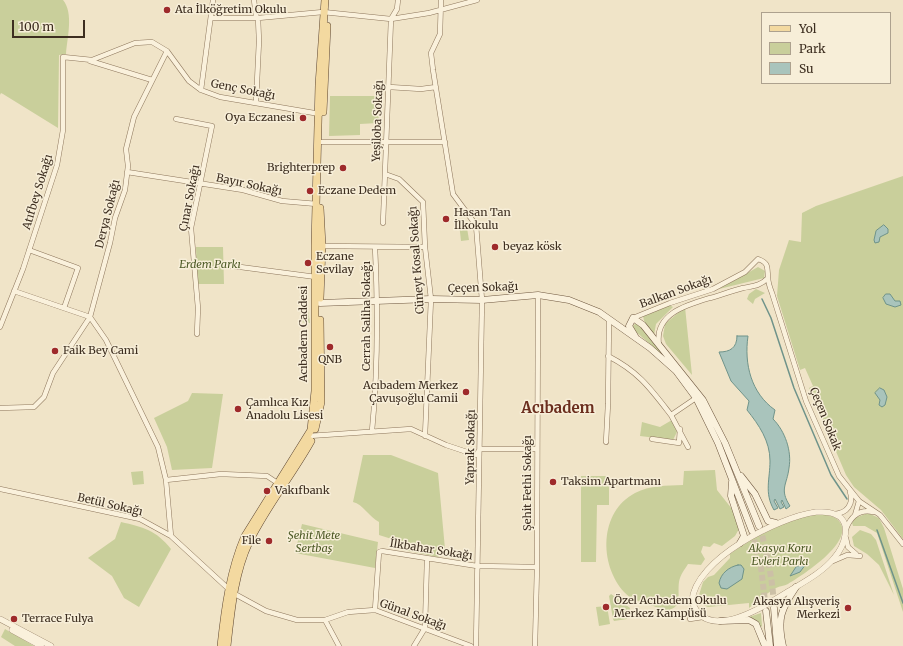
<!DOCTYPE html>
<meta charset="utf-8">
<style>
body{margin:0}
#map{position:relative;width:903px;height:646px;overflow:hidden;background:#f0e4c8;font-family:Merriweather,serif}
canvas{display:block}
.legend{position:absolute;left:761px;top:12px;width:130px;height:72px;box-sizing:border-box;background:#f7eed8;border:1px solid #ada18e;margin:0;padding:5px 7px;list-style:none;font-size:12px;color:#3d2e20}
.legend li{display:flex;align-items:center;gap:8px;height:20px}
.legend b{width:20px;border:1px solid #ada18e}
.scale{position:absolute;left:12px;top:20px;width:73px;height:18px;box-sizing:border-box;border:2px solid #3d2e20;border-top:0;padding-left:5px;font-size:12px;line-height:14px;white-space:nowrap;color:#3d2e20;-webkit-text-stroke:3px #f7eed8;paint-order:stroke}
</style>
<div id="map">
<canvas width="903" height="646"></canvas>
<ul class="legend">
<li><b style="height:5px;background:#f3d9a0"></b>Yol</li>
<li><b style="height:11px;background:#c9cf9b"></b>Park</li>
<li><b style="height:11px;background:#a9c4bc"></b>Su</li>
</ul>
<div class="scale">100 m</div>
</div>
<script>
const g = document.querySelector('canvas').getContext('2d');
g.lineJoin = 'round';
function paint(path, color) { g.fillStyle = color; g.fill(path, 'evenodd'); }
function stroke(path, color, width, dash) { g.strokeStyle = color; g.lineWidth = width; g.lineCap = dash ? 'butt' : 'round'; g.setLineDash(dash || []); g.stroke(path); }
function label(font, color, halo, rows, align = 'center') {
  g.font = font + ' Merriweather,serif'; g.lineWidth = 3; g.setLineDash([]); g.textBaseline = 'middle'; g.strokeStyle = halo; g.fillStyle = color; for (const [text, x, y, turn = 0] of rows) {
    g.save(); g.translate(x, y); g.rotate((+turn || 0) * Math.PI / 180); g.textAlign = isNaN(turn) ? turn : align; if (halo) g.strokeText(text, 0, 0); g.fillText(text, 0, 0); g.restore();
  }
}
paint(new Path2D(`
 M 0,0 L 63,0 C 74,13 67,39 66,54 L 59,55 L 58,128 L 3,94 L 1,93 L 0,95 Z
 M 330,96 L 381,96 L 378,123 L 360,124 L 360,135 L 329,136 Z
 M 903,176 L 903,539 L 881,510 L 854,487 L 846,475 L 809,388 L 813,386 L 805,368 L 800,370 L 777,296 L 779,270 L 789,240 L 801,242 L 802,213 L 816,206 Z
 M 466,222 L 469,240 L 461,241 L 459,223 Z
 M 196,247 L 223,247 L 224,284 L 197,284 Z
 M 758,267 L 765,271 L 764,278 L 719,289 Z
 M 756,289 L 765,293 L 755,299 L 753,304 L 747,299 L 749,294 Z
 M 669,305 L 673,307 L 656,324 L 654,335 L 644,321 L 643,315 Z
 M 685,307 L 692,375 L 666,344 L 663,336 L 665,324 Z
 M 302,309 L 308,310 L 310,323 L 300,322 Z
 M 637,322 L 670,362 L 634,330 L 633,326 Z
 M 192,393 L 223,394 L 212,468 L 172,470 L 167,447 L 154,418 L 188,401 Z
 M 672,420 L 677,432 L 673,440 L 640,436 L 642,422 L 660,427 Z
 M 363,455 L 391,455 L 438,473 L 445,549 L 438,557 L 399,549 L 398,541 L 379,535 L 379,522 C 369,517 363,504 353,502 Z
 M 715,470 L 717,490 L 732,509 L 739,529 L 735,536 L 722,546 L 714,543 L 710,547 L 703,546 L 701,552 L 705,559 L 701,565 L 688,564 C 685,569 680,575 679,582 C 677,596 684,611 662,610 C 651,603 634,603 624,592 C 599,564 599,512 635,493 C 650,485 666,486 683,485 L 684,471 Z
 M 143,471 L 144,484 L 133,485 L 131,472 Z
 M 581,476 L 609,476 L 609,505 L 597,505 L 596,562 L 581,562 Z
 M 868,513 L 879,518 L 884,528 L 903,589 L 903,612 L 877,533 L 865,526 L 853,526 L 852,523 L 855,518 Z
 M 810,515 C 821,515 835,513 841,524 C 851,544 803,575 788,584 C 784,586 780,586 776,588 C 766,593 758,602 749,608 L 749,603 L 708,607 L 701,604 L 699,595 L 703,582 L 708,577 L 714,575 L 730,558 L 730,554 C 755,536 780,524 810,515 Z
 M 121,522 C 143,527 156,530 171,549 L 139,607 L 124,598 L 112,576 L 88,558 L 115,539 Z
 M 302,524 L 378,542 L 375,568 L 295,553 Z
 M 860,530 L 871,534 L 876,540 L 894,595 L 879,565 L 867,554 L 854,546 L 852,537 Z
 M 611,594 L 630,608 L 627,619 L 614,621 L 613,619 L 609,596 Z
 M 607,606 L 610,624 L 599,626 L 596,607 Z
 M 761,613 L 762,626 L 761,627 L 756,621 L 749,617 Z
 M 5,629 L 34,646 L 15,646 L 1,637 Z`), '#c9cf9b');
const water = new Path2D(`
 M 884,225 L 888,229 L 888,233 L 880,237 L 879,242 L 875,243 L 874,240 L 876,231 Z
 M 886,294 L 890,294 L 895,301 L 900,301 L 901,305 L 895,307 L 886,304 L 883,298 Z
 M 737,336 L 748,336 C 744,364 751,393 775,410 L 773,419 C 785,431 792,451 789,468 C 787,485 779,489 790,506 L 786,509 L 782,500 L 781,502 L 784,507 L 780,509 L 775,499 L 774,501 L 778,508 L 774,510 C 764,493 770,479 770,461 C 770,441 759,425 747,410 L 749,401 L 731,381 L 719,352 C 730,352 737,348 737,336 Z
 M 880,388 L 884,390 L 887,397 L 885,405 L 882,407 L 879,405 L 880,400 L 875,393 Z
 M 806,564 L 800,572 L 790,576 L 796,567 Z
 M 738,565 L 741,565 L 744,569 L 742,579 L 727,589 L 721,588 L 719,583 C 721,573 729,567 738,565 Z`);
paint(water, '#a9c4bc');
stroke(water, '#6f938a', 1);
stroke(new Path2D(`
 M 762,299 L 771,318 L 794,388 L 831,475 L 847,499
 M 877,530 L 903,603`), '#6f938a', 1.5);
stroke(new Path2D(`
 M 760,527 C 767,554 773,580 774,608
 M 752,531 L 761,567 L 766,610`), '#ccc0a6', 6, [6, 3]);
const minor = new Path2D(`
 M 254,0 L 256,16 L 258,18 L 259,41 L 256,103
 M 441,0 L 440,34 L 431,53 L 433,70 L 453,194 L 476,225 L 482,300 L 476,646
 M 211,18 L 258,18 L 323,12 L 391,19 L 429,13 L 477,0
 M 90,61 L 152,80
 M 389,87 L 421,89 L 436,87
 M 201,90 L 213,0
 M 176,119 L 212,126 L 191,228 L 198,308 L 197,334
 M 322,142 L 445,142
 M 127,172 L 243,190 L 282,201 L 317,204
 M 385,174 L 399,179 L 423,202 L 425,247 L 431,299 L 425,436
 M 383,223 L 391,19 L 397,9 L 398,0
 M 322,246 L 425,247
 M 29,250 L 78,268 L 64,308
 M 225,265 L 316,277
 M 14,291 L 90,317
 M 90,317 L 106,340 L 158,447 L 166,480 L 171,536
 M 633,318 L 670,303 L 713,289 L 745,272 L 758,259 C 769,263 767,267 768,277 C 768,282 770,288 772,293 L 806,401 L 839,476 L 859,501 L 880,515 L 903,544
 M 0,327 L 23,269 L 57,165 L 63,130 L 63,57 L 92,60 L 135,43 L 152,42 L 167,51 L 189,81 L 201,90 L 220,97 L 320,114
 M 659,345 C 654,314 686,305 710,298 C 721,295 731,291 743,288 C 753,286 760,286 768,278
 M 608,356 C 639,372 650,388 671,415 L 696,398
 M 0,408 L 34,407 L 44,397 L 53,373 L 90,317 L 110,243 L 115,218 L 125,190 L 128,166 L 126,149 L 134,117 L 167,51
 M 671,415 L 688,447
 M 372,431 C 378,370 378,309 375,247
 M 309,436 L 411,429 L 446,445 L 476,455 L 480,449 L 537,449
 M 652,439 L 679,443 L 680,429
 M 606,442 L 608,404 L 609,319
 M 166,480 L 221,474 L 267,476 L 279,484
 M 0,489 L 140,519 L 171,536 L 233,593 L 266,611 L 297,620 L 325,620 L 348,612 L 375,610 L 471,646
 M 835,514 C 847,513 854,504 850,492
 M 855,515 L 859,501
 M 846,529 C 851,516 859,509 873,512
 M 846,538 L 848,547 L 856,554
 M 833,561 L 847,555 L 860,556
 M 375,610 L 379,552 L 382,551 L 477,566 L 537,567
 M 690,619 L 703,617
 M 325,620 L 339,646
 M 414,646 L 425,628 L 427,559
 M 535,646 L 537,567 L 538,295`);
const tertiary = new Path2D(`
 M 816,512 C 822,512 829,511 834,514 C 854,521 844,547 834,558 C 823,572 804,582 789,591 C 767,605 706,645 692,601 C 695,559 779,517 816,512 Z
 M 0,619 L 51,646
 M 12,630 L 41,646`);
const secondary = new Path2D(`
 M 320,303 L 431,299 L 482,300 L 538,295 L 569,300 L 599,312 L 650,348 L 676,371 L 696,398 L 718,443 L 752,531
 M 633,318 L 643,325 L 703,400 L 725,443 L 759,526
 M 633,318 L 629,326 L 635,336
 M 741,476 L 755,494 L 768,521 L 776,523
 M 732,482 L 731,496 L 744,536 L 740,543
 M 774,608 L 777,646
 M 766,611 L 770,646
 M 720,621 L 749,620 L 756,624 L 765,646
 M 783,646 C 777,619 781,609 796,587`);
const primary = new Path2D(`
 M 323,112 L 327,26
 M 320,208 L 322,246 L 320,298
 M 315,429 L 321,402 L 320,320
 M 221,646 C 225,609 230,571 245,536 L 311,430 L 315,391 L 315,245 L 319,85 L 325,0
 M 227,646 C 231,611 234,574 249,542 C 266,507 292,475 311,441`);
stroke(minor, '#8d765c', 5.5);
stroke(tertiary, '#8d765c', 6);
stroke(secondary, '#6f573f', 7);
stroke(primary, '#5b4430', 8);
stroke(minor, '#faf1dc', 4.5);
stroke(tertiary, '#faf1dc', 5.5);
stroke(secondary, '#faf1dc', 6);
stroke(primary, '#f3d9a0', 7);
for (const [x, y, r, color] of [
 [167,10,4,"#9e2a2b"],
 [303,118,4,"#9e2a2b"],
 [343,168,4,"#9e2a2b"],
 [310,191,4,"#9e2a2b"],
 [446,219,4,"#9e2a2b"],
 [495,247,4,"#9e2a2b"],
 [308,263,4,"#9e2a2b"],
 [330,347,4,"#9e2a2b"],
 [55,351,4,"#9e2a2b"],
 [466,392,4,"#9e2a2b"],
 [238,409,4,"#9e2a2b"],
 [553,482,4,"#9e2a2b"],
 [267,491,4,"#9e2a2b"],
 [269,541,4,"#9e2a2b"],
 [606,607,4,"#9e2a2b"],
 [848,608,4,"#9e2a2b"],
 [14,619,4,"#9e2a2b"]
]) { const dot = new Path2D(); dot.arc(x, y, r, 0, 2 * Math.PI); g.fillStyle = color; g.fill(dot); stroke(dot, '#f7eed8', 1.5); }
label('11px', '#3d2e20', '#f7eed8', [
 ["Ata İlköğretim Okulu",175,10],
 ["Oya Eczanesi",295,118,"right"],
 ["Brighterprep",335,168,"right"],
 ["Eczane Dedem",318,191],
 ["Hasan Tan",454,213],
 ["İlkokulu",454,226],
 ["beyaz kösk",503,247],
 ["Eczane",316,257],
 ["Sevilay",316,270],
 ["Faik Bey Cami",63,351],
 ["QNB",330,360,"center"],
 ["Acıbadem Merkez",458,386,"right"],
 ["Çavuşoğlu Camii",458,399,"right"],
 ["Çamlıca Kız",246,403],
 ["Anadolu Lisesi",246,416],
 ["Taksim Apartmanı",561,482],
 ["Vakıfbank",275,491],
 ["File",261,541,"right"],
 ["Özel Acıbadem Okulu",614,601],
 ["Merkez Kampüsü",614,614],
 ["Akasya Alışveriş",840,602,"right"],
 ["Merkezi",840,615,"right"],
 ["Terrace Fulya",22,619]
], 'left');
label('11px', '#3d2e20', '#f7eed8', [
 ["Genç Sokağı",243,90,11],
 ["Yeşiloba Sokağı",378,121,-88],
 ["Bayır Sokağı",249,185,12],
 ["Atıfbey Sokağı",38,192,-73],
 ["Çınar Sokağı",190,198,-79],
 ["Derya Sokağı",108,214,-76],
 ["Cüneyt Kosal Sokağı",417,260,-94],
 ["Çeçen Sokağı",483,288,-2],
 ["Balkan Sokağı",676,292,-20],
 ["Cerrah Saliha Sokağı",367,316,-90],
 ["Acıbadem Caddesi",304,334,-90],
 ["Çeçen Sokak",825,419,68],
 ["Yaprak Sokağı",471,447,-89],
 ["Şehit Fethi Sokağı",528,483,-90],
 ["Betül Sokağı",110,505,13],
 ["İlkbahar Sokağı",431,550,9],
 ["Günal Sokağı",413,615,20]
]);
label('italic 11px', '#4d5a26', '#f7eed8', [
 ["Erdem Parkı",210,265],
 ["Şehit Mete",314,536],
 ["Sertbaş",314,549],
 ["Akasya Koru",780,549],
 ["Evleri Parkı",780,562]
]);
label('bold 15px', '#6b2e1e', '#f7eed8', [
 ["Acıbadem",558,409]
]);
</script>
